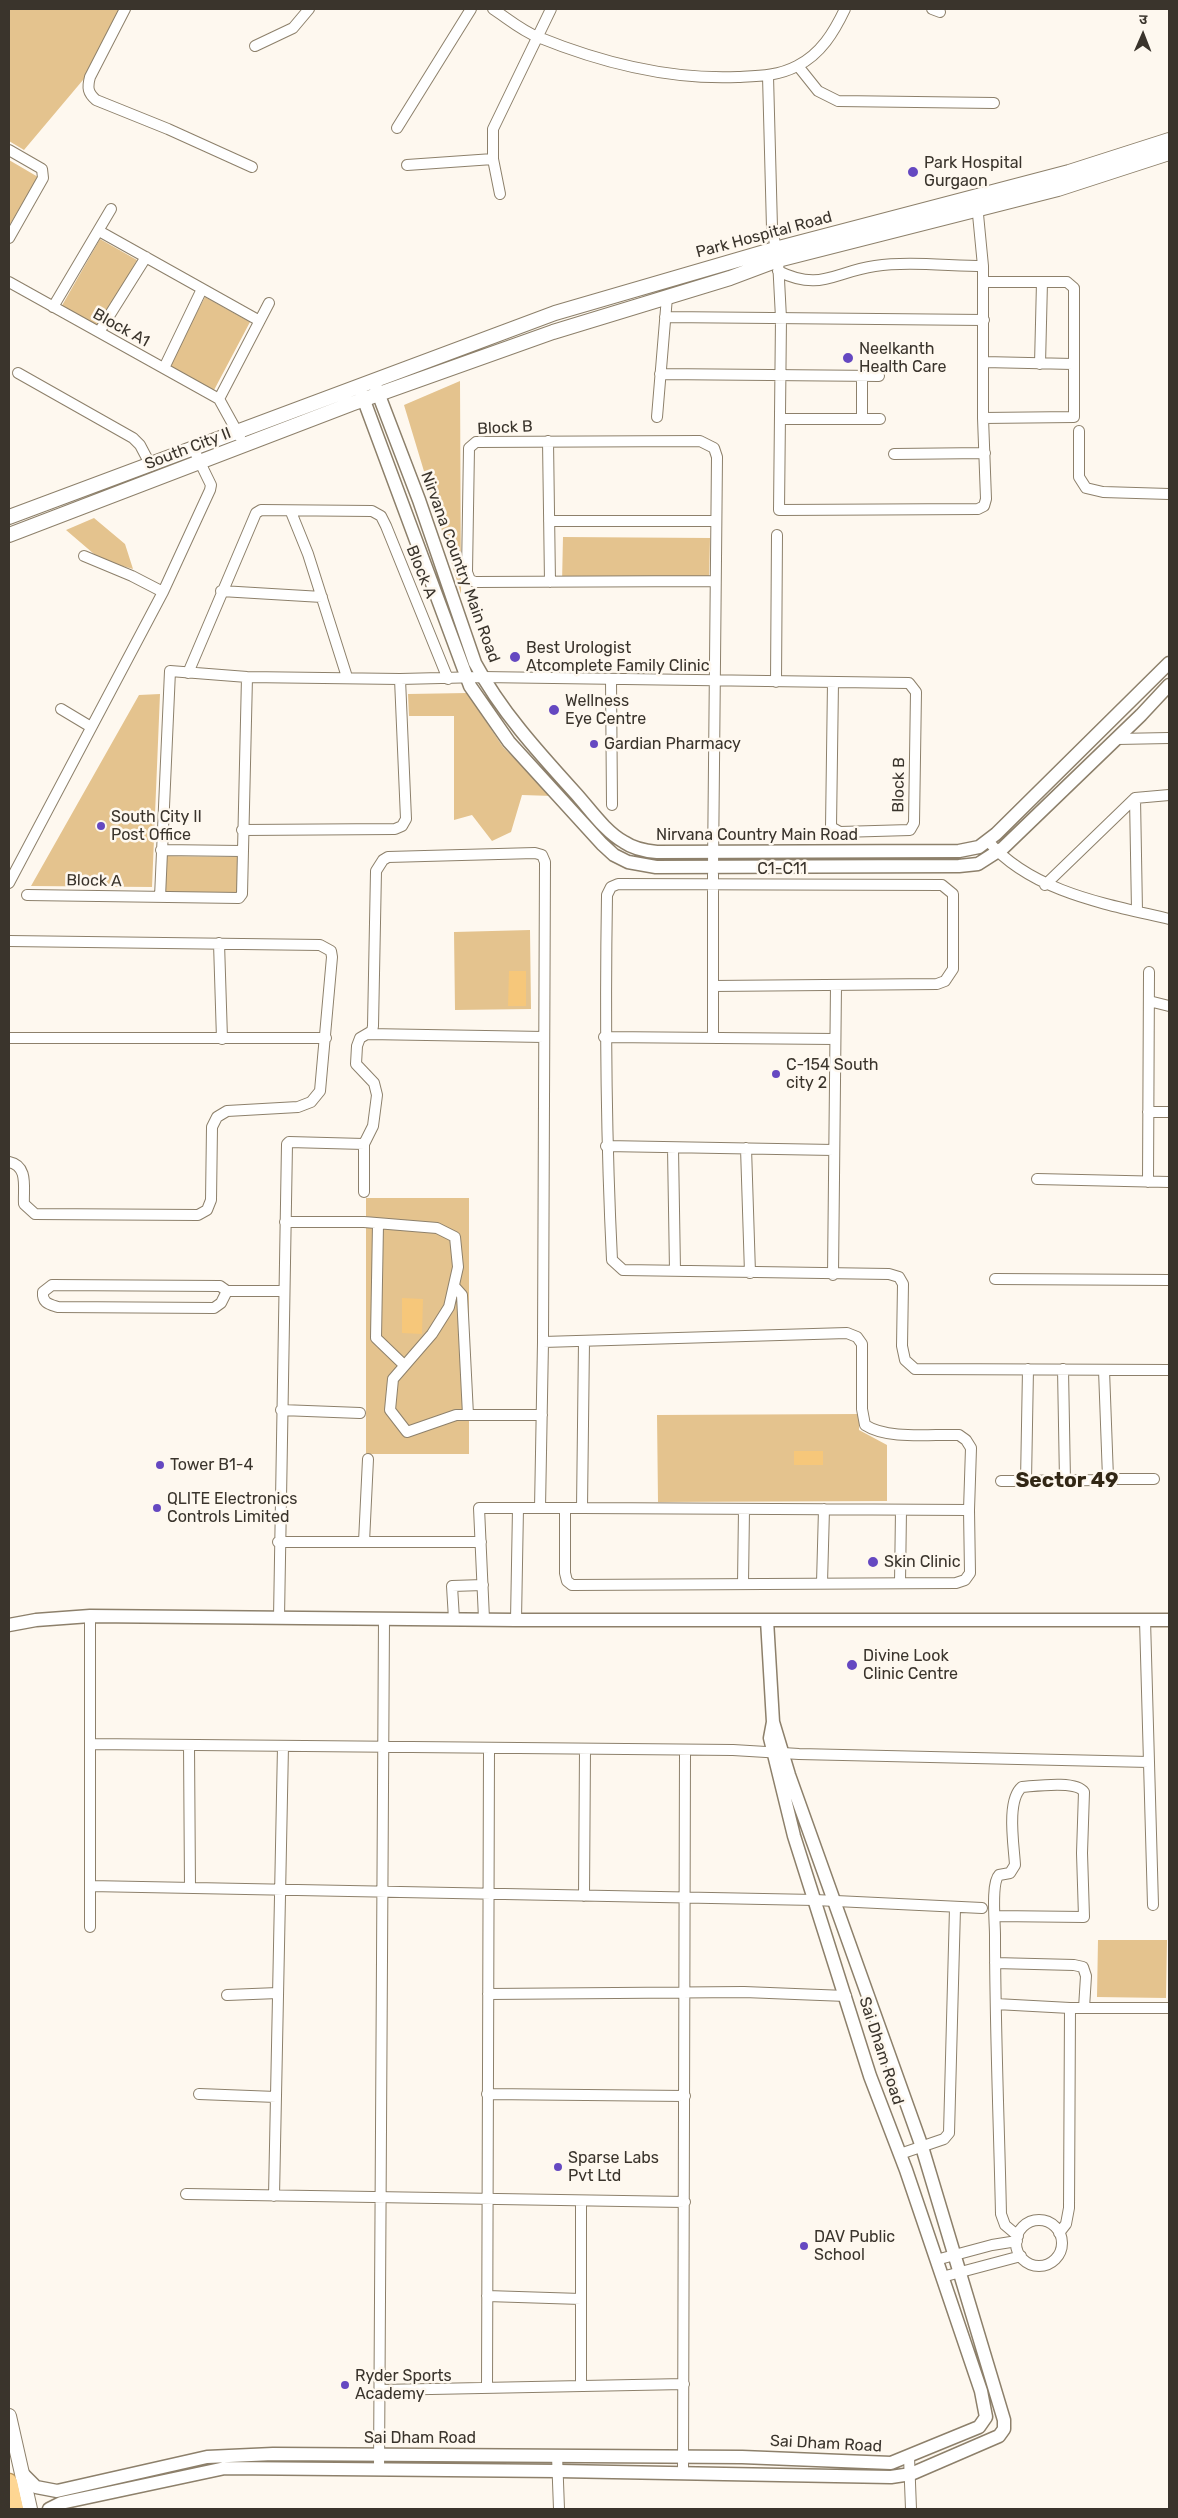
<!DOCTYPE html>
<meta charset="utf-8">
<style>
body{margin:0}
#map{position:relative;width:1178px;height:2518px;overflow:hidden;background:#fef8ef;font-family:Rubik,"Noto Sans Devanagari",sans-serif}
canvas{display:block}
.frame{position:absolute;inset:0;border:10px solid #3a342c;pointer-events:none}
.north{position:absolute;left:1118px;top:10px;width:50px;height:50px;-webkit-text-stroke:4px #fef8ef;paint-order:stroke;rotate:1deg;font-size:14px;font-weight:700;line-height:20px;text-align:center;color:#3a342c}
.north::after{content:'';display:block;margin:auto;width:18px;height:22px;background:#3a342c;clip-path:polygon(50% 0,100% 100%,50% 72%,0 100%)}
</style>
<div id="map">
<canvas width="1178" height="2518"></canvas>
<div class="frame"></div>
<div class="north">उ</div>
</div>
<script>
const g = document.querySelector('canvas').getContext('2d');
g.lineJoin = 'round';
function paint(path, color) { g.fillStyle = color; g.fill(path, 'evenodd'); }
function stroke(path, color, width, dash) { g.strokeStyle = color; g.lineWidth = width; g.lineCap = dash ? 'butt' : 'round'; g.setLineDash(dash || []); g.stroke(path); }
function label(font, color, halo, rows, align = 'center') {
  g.font = font + ' Rubik,sans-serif'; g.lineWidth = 5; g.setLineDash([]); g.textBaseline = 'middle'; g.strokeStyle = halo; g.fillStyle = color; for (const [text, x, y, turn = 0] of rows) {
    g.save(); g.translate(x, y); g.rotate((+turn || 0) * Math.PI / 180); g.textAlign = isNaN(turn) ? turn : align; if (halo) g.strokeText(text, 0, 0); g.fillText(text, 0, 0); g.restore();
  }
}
paint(new Path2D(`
 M 9,9 L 125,9 L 88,74 L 24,150 L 9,141 Z
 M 9,160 L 38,177 L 9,226 Z
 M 100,239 L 137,260 L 98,329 L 60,309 Z
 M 205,297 L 250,322 L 213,392 L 167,368 Z
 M 460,381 L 461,594 L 404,405 Z
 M 94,518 L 125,544 L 133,569 L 101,560 L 66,530 Z
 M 563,537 L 710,538 L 709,584 L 562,583 Z
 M 467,693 L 503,747 L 552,796 L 522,795 L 511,832 L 492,841 L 472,815 L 454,820 L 454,716 L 409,716 L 408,694 Z
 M 160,694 L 152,887 L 31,886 L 139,695 Z
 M 165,856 L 239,857 L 239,894 L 164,893 Z
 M 530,930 L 531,1009 L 455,1010 L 454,932 Z
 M 366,1198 L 469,1198 L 469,1454 L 366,1454 Z
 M 859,1414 L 859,1430 L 887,1445 L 887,1501 L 658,1502 L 657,1415 Z
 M 1098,1940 L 1167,1940 L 1166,1998 L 1097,1997 Z`), '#e4c38e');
paint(new Path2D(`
 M 509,971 L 526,971 L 526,1006 L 508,1006 Z
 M 402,1298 L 423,1299 L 422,1334 L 402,1333 Z
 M 794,1451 L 823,1451 L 823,1465 L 794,1465 Z`), '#f6c77a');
const minor = new Path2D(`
 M 125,9 L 90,77 C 87,88 88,93 96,100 L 168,129 L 252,167
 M 493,9 C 507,18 522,31 538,37 C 602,63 669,80 738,77 C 759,76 778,76 797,66 C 821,54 834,32 845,9
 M 932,9 L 940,12
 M 255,46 L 293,28 L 309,9
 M 798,66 L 818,91 L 838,101 L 994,103
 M 768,76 L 772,228 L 778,260 L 781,318 L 779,510 L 978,509 L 984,506 L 986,499 L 983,418 L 983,266 L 977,204
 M 397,128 L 471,9
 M 9,150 L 42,169 L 43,178 L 9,238
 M 407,165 L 493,159
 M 500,194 L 493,159 L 493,129 L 551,9
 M 99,231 L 258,320
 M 778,271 C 821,292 833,272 875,266 C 907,261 950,266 983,266
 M 9,282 L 219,399 L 240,437
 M 53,307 L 111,209
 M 665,317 L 984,320
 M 99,332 L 146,257
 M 984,362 L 1073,364
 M 1040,364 L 1042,282
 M 164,368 L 202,289
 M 18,373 L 133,438 L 140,445 L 150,464
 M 660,374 L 879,376
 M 862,376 L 862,419
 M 219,399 L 269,303
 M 657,417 L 667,297
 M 983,418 L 1074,417 L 1074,288 L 1067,282 L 983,282
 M 780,419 L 880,419
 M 1079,431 L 1079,477 L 1086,488 L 1103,492 L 1169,494
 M 548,441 L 550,582
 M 894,454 L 985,453
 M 291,512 L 308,554 L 347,677
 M 549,521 L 716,521
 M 84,556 L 132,576 L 163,592 L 210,490 L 211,485 L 193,448
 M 221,591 L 322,597
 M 188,673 L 256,513 L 261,510 L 372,511 L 381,516 L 386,526 L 448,679
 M 611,679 L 612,805
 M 776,682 L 777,535
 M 61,709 L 91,727
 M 1117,739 L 1169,738
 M 1135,798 L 1137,911
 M 242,830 L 395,829 L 402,826 L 406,819 L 400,679
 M 988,841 C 1032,892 1106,904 1169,919
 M 161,850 L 242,851
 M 713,866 L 717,457 L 714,448 L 700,441 L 476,442 L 469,448 L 467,572 L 470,580 L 475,582 L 715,581
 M 713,874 L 713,1038
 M 9,883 L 163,592
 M 1045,885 L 1135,798 L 1169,795
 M 27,895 L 239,898 L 242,894 L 247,677
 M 160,897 L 170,671 L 247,677 L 400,679 L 482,677 L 909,683 L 916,692 L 914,823 L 910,830 L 840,832 L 831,827 L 833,682
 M 9,941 L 320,945 L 331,951 L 332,957 L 320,1091 L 311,1102 L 298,1107 L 227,1111 L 217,1117 L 212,1127 L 211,1200 L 207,1210 L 198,1215 L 35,1214 L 24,1204 C 23,1188 29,1166 9,1162
 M 219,943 L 222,1039
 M 713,986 L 937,984 L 945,981 L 953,969 L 953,894 L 942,885 L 618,884 L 611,887 L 607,895 C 605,1017 606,1138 612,1260 L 623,1270 L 889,1274 L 899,1277 L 903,1284 L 902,1346 L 905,1360 L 915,1369 L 1169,1370
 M 1149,1001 L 1169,1006
 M 368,1034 L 544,1037
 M 604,1037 L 835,1039
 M 9,1038 L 326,1038
 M 1148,1112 L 1169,1112
 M 606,1146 L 834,1150
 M 673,1148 L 675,1271
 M 746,1148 L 750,1273
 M 1037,1179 L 1169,1182
 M 1148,1182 L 1149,972
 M 364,1192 L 364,1144 L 373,1126 L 377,1095 L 374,1083 L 356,1064 L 357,1046 L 360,1038 L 372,1031 L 373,1026 L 376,871 L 383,860 L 388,857 L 535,853 L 542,855 L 545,862 L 543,1342 L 540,1508 L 582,1508 L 584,1341
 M 285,1222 L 364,1222 L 437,1228 L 455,1237 L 458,1267 L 449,1307 L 432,1334 L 393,1379 L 390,1410 L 407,1432 L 456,1415 L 542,1415
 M 378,1224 L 376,1338 L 404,1365
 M 833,1275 L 836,985
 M 995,1279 L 1169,1280
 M 454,1286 L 462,1295 L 468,1415
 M 227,1291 L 221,1303 L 214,1308 L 58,1307 C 49,1304 42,1303 43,1292 L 52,1285 L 220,1286 L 227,1291 L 284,1291
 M 543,1342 L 847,1333 L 857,1337 L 862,1344 L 862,1409 L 865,1425 C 888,1440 931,1434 959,1435 L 966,1440 L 971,1448 L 969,1510
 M 1063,1369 L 1065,1481
 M 281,1410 L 360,1413
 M 1106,1479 L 1154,1479
 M 1001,1481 L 1104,1480 L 1108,1478 L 1104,1370
 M 1026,1481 L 1028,1369
 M 565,1508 L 565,1573 L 567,1581 L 572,1585 L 956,1583 L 965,1580 L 970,1573 L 969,1510 L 582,1508
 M 278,1542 L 481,1542
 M 364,1542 L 368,1459
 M 822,1583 L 824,1509
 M 900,1583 L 901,1510
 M 743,1584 L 744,1509
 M 90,1616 L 90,1927
 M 279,1618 L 287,1144 L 289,1142 L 364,1144
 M 454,1619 L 452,1586 L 483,1585
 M 484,1619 L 479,1508 L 540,1508
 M 516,1620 L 518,1508
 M 1145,1620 L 1153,1905
 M 90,1744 L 733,1750 L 799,1754 L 1149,1762
 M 189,1745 L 190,1888
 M 90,1886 L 815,1900 L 982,1908
 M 584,1896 L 585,1749
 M 995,1916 L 1084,1917 L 1082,1853 L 1084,1792 C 1076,1780 1036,1786 1022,1787 C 1006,1800 1014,1846 1015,1865 L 1010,1873 L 999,1875 C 991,1883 995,1922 995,1935 C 995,2028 999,2121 1001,2214 L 1005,2225 L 1018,2236
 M 995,1963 L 1074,1965 L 1083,1967 L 1086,1976 L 1084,2008
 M 488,1994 L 744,1992 L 846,1996
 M 227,1995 L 278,1993
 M 996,2004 L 1070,2008 L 1169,2008
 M 199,2094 L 276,2097
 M 487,2094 L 685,2096
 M 900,2154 L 944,2139 L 949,2133 L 955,1908
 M 186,2194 L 685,2202
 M 274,2196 L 283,1746
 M1016 2243a23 23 0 1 1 46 0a23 23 0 1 1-46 0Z
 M 1059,2233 L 1066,2224 L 1069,2208 L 1070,2008
 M 936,2260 L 992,2245 L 1017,2241
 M 942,2277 L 1021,2256
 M 487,2296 L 581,2299
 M 581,2386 L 581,2201
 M 487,2388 L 489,1748
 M 380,2390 L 684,2384
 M 557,2455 L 559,2509
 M 909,2457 L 911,2509
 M 379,2469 L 384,1619
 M 683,2473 L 685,1750`);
const tertiary = new Path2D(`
 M 375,385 L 419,500 L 475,663 C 502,713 540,754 578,796 C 592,812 606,832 624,842 C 634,849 645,851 657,852 L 959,851 L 979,847 L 996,834 L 1169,663
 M 359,387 L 470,686 L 509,742 L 602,844 L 614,855 L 628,862 L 656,867 L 959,866 L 978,864 L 1003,848 L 1141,715 L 1169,685
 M 9,1625 L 36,1620 L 90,1616 L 516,1620 L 1169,1620
 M 22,2473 L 36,2487 L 57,2491 L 207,2457 L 273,2454 L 742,2457 L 891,2463 L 979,2427 L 986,2417 L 981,2391 L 906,2170 L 870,2076 L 794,1836 L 770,1738 L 773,1722 L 767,1620
 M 49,2509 L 61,2503 L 225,2468 L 558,2471 L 891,2477 L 911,2474 L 999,2436 L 1004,2429 L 1004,2420 L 922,2147 L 789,1775 L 773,1722`);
const secondary = new Path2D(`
 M 9,517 L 555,313 L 775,249 L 1069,172 L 1169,140
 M 9,535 L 351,404 L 553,332 L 730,278 L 778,260 L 1058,189 L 1169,153
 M 9,2416 L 30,2509`);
const trunk = new Path2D(`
 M 9,2482 L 15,2509`);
stroke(minor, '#8d806b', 12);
stroke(tertiary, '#8d806b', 15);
stroke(secondary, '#8d806b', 16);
stroke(trunk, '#b9965d', 19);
stroke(minor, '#fff', 10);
stroke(tertiary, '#fff', 12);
stroke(secondary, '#fff', 14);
stroke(trunk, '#fed693', 16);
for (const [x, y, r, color] of [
 [913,172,6,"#6548c1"],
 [848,358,6,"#6548c1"],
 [515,657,6,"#6548c1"],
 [554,710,6,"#6548c1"],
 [594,744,5,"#6548c1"],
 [101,826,5,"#6548c1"],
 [776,1074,5,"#6548c1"],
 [160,1465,5,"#6548c1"],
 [157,1508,5,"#6548c1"],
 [873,1562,6,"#6548c1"],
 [852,1665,6,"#6548c1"],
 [558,2167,5,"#6548c1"],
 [804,2246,5,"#6548c1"],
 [345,2385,5,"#6548c1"]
]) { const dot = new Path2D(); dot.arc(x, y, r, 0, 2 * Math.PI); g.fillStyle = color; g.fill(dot); stroke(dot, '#fef8ef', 2); }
label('16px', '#3a342c', '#fef8ef', [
 ["Park Hospital",924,163],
 ["Gurgaon",924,181],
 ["Neelkanth",859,349],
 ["Health Care",859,367],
 ["Best Urologist",526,648],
 ["Atcomplete Family Clinic",526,666],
 ["Wellness",565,701],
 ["Eye Centre",565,719],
 ["Gardian Pharmacy",604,744],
 ["South City II",111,817],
 ["Post Office",111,835],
 ["C-154 South",786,1065],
 ["city 2",786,1083],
 ["Tower B1-4",170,1465],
 ["QLITE Electronics",167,1499],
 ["Controls Limited",167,1517],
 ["Skin Clinic",884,1562],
 ["Divine Look",863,1656],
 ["Clinic Centre",863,1674],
 ["Sparse Labs",568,2158],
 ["Pvt Ltd",568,2176],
 ["DAV Public",814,2237],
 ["School",814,2255],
 ["Ryder Sports",355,2376],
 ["Academy",355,2394]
], 'left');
label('16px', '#3a342c', '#fef8ef', [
 ["Park Hospital Road",764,235,-15],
 ["Block A1",121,328,29],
 ["Block B",505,428,-3],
 ["South City II",188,449,-21],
 ["Nirvana Country Main Road",460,567,70],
 ["Block A",421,572,68],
 ["Block B",899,785,-89],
 ["Nirvana Country Main Road",757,835],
 ["C1-C11",782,869],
 ["Block A",94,881,1],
 ["Sai Dham Road",881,2051,72],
 ["Sai Dham Road",420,2438],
 ["Sai Dham Road",826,2444,3]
]);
label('bold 21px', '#322715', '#fef8ef', [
 ["Sector 49",1067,1481]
]);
</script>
